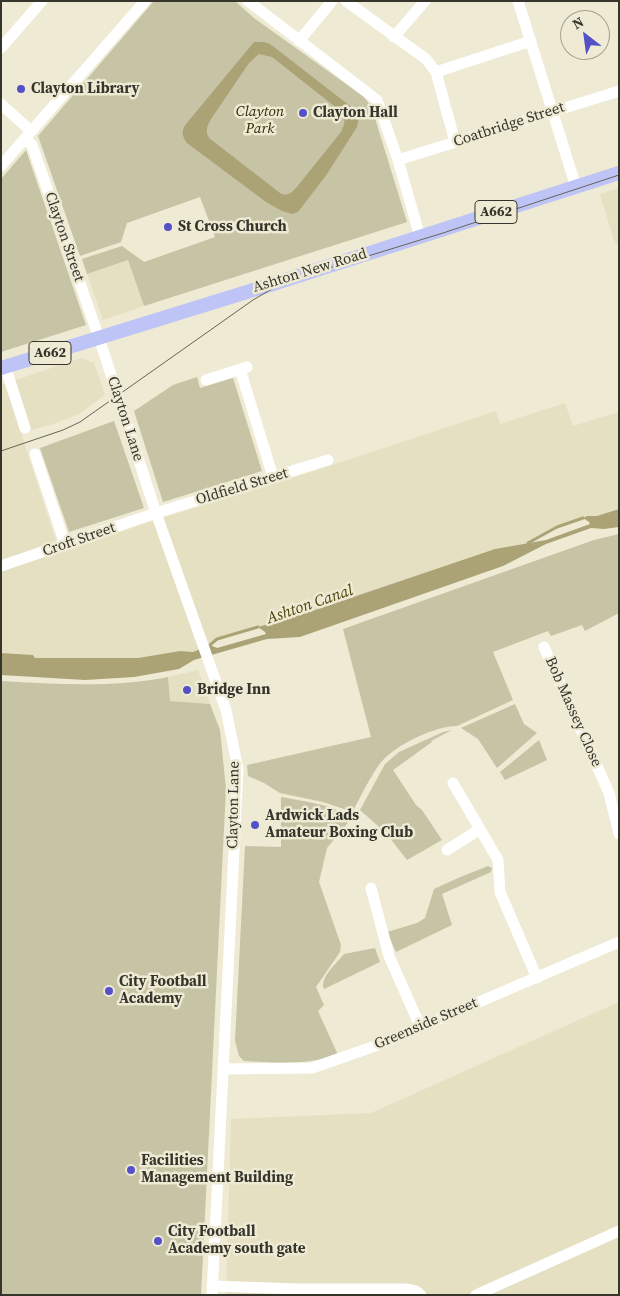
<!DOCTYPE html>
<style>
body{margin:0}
#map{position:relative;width:620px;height:1296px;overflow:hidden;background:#eeead4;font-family:"Source Serif 4",serif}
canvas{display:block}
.frame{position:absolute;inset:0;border:2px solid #36352c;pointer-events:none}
.north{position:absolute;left:560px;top:10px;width:50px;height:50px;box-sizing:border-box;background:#eeead4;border:1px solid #a4a291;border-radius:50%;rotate:330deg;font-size:14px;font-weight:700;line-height:20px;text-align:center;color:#36352c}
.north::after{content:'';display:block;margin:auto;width:18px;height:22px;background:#5451c8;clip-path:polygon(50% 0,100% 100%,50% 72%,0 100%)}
</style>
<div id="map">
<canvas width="620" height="1296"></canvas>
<div class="frame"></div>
<div class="north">N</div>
</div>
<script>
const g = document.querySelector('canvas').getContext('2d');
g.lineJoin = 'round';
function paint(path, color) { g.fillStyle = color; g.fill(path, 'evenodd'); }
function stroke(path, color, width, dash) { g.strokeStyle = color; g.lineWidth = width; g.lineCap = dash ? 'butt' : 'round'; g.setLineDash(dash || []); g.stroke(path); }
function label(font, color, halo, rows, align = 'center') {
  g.font = font + ' "Source Serif 4",serif'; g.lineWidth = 5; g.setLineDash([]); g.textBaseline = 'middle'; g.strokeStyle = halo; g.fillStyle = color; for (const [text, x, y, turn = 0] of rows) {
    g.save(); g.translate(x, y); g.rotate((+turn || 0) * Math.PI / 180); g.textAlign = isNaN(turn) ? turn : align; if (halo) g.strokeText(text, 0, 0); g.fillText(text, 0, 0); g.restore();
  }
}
paint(new Path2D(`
 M 619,188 L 619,243 L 615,244 L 600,194 Z
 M 128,260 L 144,306 L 103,320 L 87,274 Z
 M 81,358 L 94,363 L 105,395 L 79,414 L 53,424 L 21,433 L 60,553 L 152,521 L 284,481 L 496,411 L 500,424 L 565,403 L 573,426 L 619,412 L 619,509 L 597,517 L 587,516 L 557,527 L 528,543 L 495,549 L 306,613 L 217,639 L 210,645 L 193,652 L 180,651 L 138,658 L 35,658 L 33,655 L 1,653 L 1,385 Z
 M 198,670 L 210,704 L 170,701 L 168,677 Z
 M 619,1002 L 619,1295 L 226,1295 L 231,1119 L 371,1113 Z`), '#e5e0c2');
paint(new Path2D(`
 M 154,1 L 235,1 L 254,18 L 364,97 L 370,105 L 374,115 L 407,222 L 144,306 L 128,260 L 87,274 L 82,259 L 122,246 L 144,262 L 215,237 L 200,197 L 127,223 L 121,242 L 80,256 L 38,136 Z
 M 26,150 L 86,325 L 1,352 L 1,179 Z
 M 197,377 L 200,388 L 233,378 L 262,471 L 163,502 L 134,411 L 173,385 Z
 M 114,421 L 144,508 L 69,532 L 40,448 Z
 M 619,534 L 619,613 L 585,631 L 582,625 L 551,636 L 548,631 L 493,652 L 513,700 L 457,726 C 435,726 398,744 383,760 C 373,771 361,796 353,811 L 350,811 L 323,802 L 280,793 L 264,783 L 248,776 L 247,765 L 371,737 L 343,629 L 594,540 Z
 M 168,677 L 170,701 L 210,704 L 220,730 L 226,789 L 201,1295 L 1,1295 L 1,681 C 58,684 112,688 168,677 Z
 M 515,704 L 524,724 L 537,733 L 497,768 L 478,739 L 461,728 Z
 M 452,730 L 431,741 L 432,742 L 393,770 L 416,805 L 422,810 L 442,840 L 407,860 L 386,833 L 360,810 L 385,764 L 399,752 L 443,732 Z
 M 539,740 L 547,760 L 505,780 L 500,772 Z
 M 281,797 C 296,800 343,806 351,819 L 327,848 L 319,882 L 341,945 L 340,952 L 316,987 L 324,1005 L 318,1011 L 338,1055 C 306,1065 278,1063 244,1061 L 239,1056 L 235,1041 L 245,846 L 281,847 Z
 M 488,866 L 492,868 L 491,872 L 442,894 L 452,925 L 396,952 L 387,932 L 417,923 L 425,918 L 434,889 L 458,878 Z
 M 375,948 L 380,962 L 324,989 C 319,978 337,963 344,954 Z`), '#c7c3a5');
paint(new Path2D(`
 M 254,42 L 264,42 L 270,44 L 354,109 L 359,117 L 357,127 L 327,174 L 298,212 L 292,214 L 282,211 L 266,202 L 187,143 C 182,136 181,131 186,124 ZM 259,54 L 272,57 L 338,109 C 346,116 346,122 341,132 L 296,188 C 291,193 287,197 280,193 L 209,138 C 205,131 207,126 211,119 L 249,63 Z
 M 619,509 L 619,527 L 604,529 L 591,528 L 546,544 L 503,566 L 300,637 L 267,639 L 194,660 L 179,669 L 134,677 L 85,680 L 1,675 L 1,653 L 33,655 L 35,658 L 138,658 L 180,651 L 193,652 L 210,645 L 217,648 L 266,634 L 265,632 L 258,627 L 306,613 L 495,549 L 546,540 L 590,524 L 589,522 L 583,518 L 587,516 L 597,516 Z`), '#aba376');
stroke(new Path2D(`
 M 528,543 L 557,527 L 583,518
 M 210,645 L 217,639 L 258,627`), '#aba376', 3);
stroke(new Path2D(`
 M 248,1 L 377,100 L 398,160 L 420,237
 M 346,1 L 426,59 L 436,72 L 455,142
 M 518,1 L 576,187
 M 394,37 L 425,1
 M 299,41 L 332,1
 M 1,48 L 42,1
 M 436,72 L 531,41
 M 1,104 L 31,131
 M 25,139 L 32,145 L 99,338 L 156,513 L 226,710 L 238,769 L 212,1295
 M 398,160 L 619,91
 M 1,166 L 145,1
 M 5,366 L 25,428
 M 240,369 L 273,477
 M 206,380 L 247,367
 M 35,454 L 65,544
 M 1,566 L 156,513 L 328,460
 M 544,647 L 609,793 L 619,834
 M 453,783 L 498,860 L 500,892 L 537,978
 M 447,850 L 480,829
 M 371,888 L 389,956 L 420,1026
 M 224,1069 L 312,1068 L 381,1044 L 619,942
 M 212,1286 L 297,1289 L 405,1289 L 416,1291 L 421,1295
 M 476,1295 L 619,1231`), '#fff', 11);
stroke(new Path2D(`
 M 1,368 L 276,283 L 619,173`), '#bfc4f7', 14);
stroke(new Path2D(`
 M 1,451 L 63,430 L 80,422 L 253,300 L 277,286 L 303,276 L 443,233 L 619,175`), '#656357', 1);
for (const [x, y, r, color] of [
 [21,89,5,"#5451c8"],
 [303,113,5,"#5451c8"],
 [168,227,5,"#5451c8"],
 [187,690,5,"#5451c8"],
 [255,825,5,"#5451c8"],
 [109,991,5,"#5451c8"],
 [131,1170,5,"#5451c8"],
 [158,1241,5,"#5451c8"]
]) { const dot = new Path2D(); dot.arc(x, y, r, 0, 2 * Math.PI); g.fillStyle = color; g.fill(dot); stroke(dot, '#eeead4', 2); }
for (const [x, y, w] of [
 [496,212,42],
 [50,353,42]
]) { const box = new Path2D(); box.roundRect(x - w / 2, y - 11.5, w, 23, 4); g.fillStyle = '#eeead4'; g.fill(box); stroke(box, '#36352c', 1); }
label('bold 14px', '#36352c', null, [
 ["A662",496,212],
 ["A662",50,353]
]);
label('bold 15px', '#36352c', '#eeead4', [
 ["Clayton Library",31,89],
 ["Clayton Hall",313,113],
 ["St Cross Church",178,227],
 ["Bridge Inn",197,690],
 ["Ardwick Lads",265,816],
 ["Amateur Boxing Club",265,833],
 ["City Football",119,982],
 ["Academy",119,999],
 ["Facilities",141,1161],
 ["Management Building",141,1178],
 ["City Football",168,1232],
 ["Academy south gate",168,1249]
], 'left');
label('italic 15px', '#312b04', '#eeead4', [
 ["Clayton",260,112],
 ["Park",260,129]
]);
label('15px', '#36352c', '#eeead4', [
 ["Coatbridge Street",509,125,-18],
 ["Clayton Street",64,237,71],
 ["Ashton New Road",310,271,-17],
 ["Clayton Lane",125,419,72],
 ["Oldfield Street",242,487,-17],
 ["Croft Street",79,540,-19],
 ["Bob Massey Close",573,712,66],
 ["Clayton Lane",234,805,-89],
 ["Greenside Street",426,1024,-23]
]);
label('italic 16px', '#4d440a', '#eeead4', [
 ["Ashton Canal",310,605,-19]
]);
</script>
